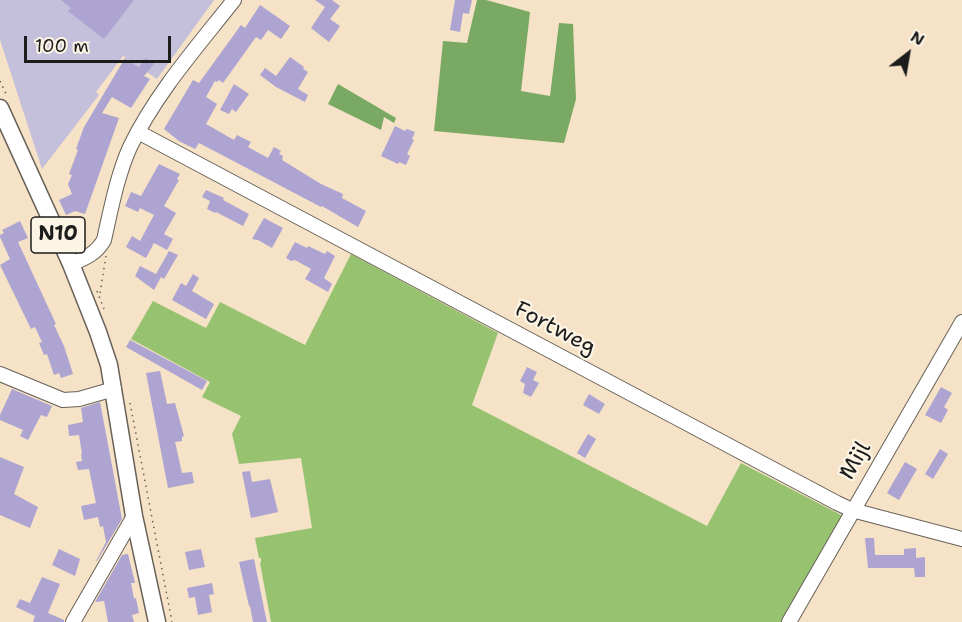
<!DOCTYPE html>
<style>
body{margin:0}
#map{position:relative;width:962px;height:622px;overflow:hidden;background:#f5e2c7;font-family:"Shantell Sans",sans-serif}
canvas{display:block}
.north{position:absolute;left:878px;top:24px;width:60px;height:60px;-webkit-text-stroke:4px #fcf5e5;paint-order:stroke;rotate:31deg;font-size:16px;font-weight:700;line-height:24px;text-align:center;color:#1c1c1c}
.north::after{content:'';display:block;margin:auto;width:21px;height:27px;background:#1c1c1c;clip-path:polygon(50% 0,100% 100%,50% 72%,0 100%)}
.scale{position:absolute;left:24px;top:36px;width:147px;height:27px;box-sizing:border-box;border:3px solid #1c1c1c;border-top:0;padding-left:8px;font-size:18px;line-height:21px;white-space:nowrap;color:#1c1c1c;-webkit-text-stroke:4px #fcf5e5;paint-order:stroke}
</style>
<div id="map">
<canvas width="962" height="622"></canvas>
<div class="north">N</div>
<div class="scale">100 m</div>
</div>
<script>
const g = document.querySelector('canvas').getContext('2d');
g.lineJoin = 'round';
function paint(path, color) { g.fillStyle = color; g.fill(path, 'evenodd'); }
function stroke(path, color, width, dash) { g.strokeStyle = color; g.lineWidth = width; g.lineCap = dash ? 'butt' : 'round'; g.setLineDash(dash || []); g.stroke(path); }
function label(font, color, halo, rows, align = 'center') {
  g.font = font + ' "Shantell Sans",sans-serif'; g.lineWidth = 4.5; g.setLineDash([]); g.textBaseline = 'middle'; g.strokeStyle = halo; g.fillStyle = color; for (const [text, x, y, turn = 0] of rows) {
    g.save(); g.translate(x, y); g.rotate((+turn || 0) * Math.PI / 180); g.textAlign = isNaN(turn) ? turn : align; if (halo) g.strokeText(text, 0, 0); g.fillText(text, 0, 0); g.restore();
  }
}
paint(new Path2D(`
 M 0,0 L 214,0 L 157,79 L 123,56 L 96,92 L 99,95 L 42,169 L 0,40 Z`), '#c4c0db');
paint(new Path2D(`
 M 351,254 L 498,333 L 472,405 L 707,526 L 741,463 L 843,516 L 782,622 L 271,622 L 260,563 L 261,562 L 261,558 L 259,558 L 255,538 L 312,528 L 301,458 L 239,464 L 232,434 L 241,416 L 202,397 L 210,382 L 131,339 L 153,301 L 206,328 L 220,302 L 305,345 Z`), '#97c370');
paint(new Path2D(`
 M 477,0 L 486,0 L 530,12 L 521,91 L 550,96 L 559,23 L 573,24 L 576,99 L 564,143 L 434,131 L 443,41 L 467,43 Z
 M 338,84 L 396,118 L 394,123 L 384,117 L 381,130 L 328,104 Z`), '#79a962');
paint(new Path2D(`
 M 61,0 L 134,0 L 104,39 L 68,11 L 71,8 Z
 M 315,0 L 332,0 L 340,6 L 330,19 L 340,26 L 329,42 L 311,28 L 325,7 Z
 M 455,0 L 472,0 L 469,14 L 463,13 L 460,32 L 450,30 Z
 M 260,5 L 290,26 L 281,39 L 268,30 L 261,40 L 256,37 L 223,83 L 219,80 L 217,82 L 215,81 L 206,97 L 217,104 L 206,124 L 234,140 L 237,135 L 251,142 L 248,147 L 268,158 L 274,147 L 281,151 L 279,154 L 283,156 L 282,160 L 321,184 L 343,194 L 342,198 L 366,211 L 358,227 L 322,206 L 321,207 L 199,143 L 195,149 L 179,141 L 164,129 L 193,80 L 199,83 L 241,25 L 245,28 Z
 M 290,57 L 304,67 L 303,69 L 308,72 L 298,89 L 308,95 L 305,102 L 276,87 L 260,75 L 265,68 L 276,76 Z
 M 125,58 L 139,67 L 146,58 L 154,64 L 144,76 L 150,79 L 131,108 L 112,97 L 102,113 L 119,118 L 85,214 L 75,211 L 66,215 L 59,200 L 72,194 L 68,184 L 72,175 L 69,174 L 78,150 L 76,149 L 84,127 Z
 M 234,84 L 249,94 L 236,112 L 232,109 L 229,114 L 220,110 Z
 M 395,126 L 405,131 L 407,129 L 415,132 L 412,139 L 414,140 L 407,154 L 410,156 L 406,165 L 399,162 L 398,164 L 381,156 Z
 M 159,164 L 180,174 L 177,179 L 179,180 L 164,206 L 176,213 L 164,234 L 173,239 L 167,250 L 154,243 L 146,258 L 126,247 L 132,236 L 140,241 L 154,215 L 140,208 L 138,212 L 125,206 L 131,192 L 141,196 Z
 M 206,190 L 224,198 L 223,200 L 249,214 L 243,226 L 216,212 L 215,213 L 207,209 L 210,201 L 202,197 Z
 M 264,218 L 283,228 L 272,248 L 258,240 L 252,239 Z
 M 20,221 L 28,238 L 18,242 L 56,324 L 54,325 L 64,346 L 73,374 L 61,378 L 59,373 L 54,375 L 47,354 L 44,355 L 39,343 L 42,342 L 35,327 L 31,329 L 0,265 L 10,259 L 0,237 L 0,235 L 4,233 L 2,230 Z
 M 295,242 L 307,248 L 308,246 L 325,254 L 327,251 L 335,256 L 324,278 L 332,284 L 328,292 L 305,279 L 311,269 L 295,260 L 291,261 L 286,258 Z
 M 169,251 L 178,255 L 164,279 L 161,277 L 154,290 L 135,276 L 140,266 L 156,274 Z
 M 193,274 L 199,278 L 192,291 L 214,304 L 206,319 L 172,300 L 181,283 L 186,286 Z
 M 130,340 L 207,381 L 202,390 L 126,347 Z
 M 527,367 L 537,372 L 533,380 L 539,383 L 531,397 L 523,393 L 525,384 L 520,381 Z
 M 160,371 L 167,404 L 175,403 L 184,436 L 182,437 L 182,441 L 175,442 L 182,473 L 192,472 L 194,483 L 168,488 L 146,373 Z
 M 941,387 L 952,393 L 944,407 L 948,410 L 941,423 L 925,415 Z
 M 12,389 L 52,406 L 47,417 L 41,415 L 28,440 L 20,436 L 23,430 L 0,420 L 0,415 Z
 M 589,394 L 605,404 L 599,414 L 583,405 Z
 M 100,402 L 122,519 L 97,561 L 96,561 L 106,542 L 103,526 L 100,527 L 98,517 L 84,520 L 81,506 L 96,503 L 89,469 L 78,470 L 76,462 L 82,461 L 81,454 L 82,454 L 79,435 L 69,436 L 68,425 L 83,422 L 81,408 Z
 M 588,434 L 596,439 L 585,458 L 577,453 Z
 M 940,449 L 948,454 L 933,479 L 925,474 Z
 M 0,457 L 24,467 L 14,494 L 38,507 L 30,528 L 0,515 Z
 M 905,462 L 917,469 L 899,500 L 887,493 Z
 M 250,471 L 252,482 L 270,479 L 278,512 L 251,518 L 242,472 Z
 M 865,538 L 874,538 L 875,555 L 904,555 L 904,549 L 916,548 L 916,558 L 925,557 L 925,577 L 915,577 L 914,568 L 868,568 Z
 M 59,549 L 80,559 L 75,576 L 52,565 Z
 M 201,549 L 205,567 L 189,570 L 185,552 Z
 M 128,554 L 135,583 L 131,583 L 134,599 L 136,598 L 139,613 L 132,615 L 134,622 L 108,622 L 104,601 L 95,602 L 122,555 Z
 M 254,559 L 265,613 L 267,622 L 253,622 L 250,606 L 249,606 L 239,562 Z
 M 42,577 L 60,584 L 48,613 L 64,620 L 64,622 L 33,622 L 35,616 L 16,607 L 20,599 L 30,603 Z
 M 212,583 L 214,594 L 209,595 L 212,612 L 198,615 L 195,597 L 189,598 L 187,588 Z`), '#aea4d1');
const minor = new Path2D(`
 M 138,132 L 837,503 L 852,510 L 962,539
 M 71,264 C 85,258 96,254 104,240 C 111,209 117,176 130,147 C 156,93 197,47 234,0
 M 0,374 L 63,400 L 79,399 L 114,389
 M 73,622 L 134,516
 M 789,622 L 962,322`);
const major = new Path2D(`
 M 0,108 L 71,264 L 98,332 L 109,365 L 134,516 L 157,622`);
stroke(minor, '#686158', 16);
stroke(major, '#686158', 19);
stroke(new Path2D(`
 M 0,81 L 7,96
 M 97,291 L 104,309
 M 100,293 L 106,256
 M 130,403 L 172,622`), '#686158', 1.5, [1.5, 4.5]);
stroke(minor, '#fff', 14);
stroke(major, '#fff', 16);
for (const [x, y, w] of [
 [58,235,54]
]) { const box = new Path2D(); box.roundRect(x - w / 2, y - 18, w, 36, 4.5); g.fillStyle = '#fcf5e5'; g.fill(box); stroke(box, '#1c1c1c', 1.5); }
label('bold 21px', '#1c1c1c', null, [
 ["N10",58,235]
]);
label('22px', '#1c1c1c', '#fcf5e5', [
 ["Fortweg",555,329,28],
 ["Mijl",856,461,-60]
]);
</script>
